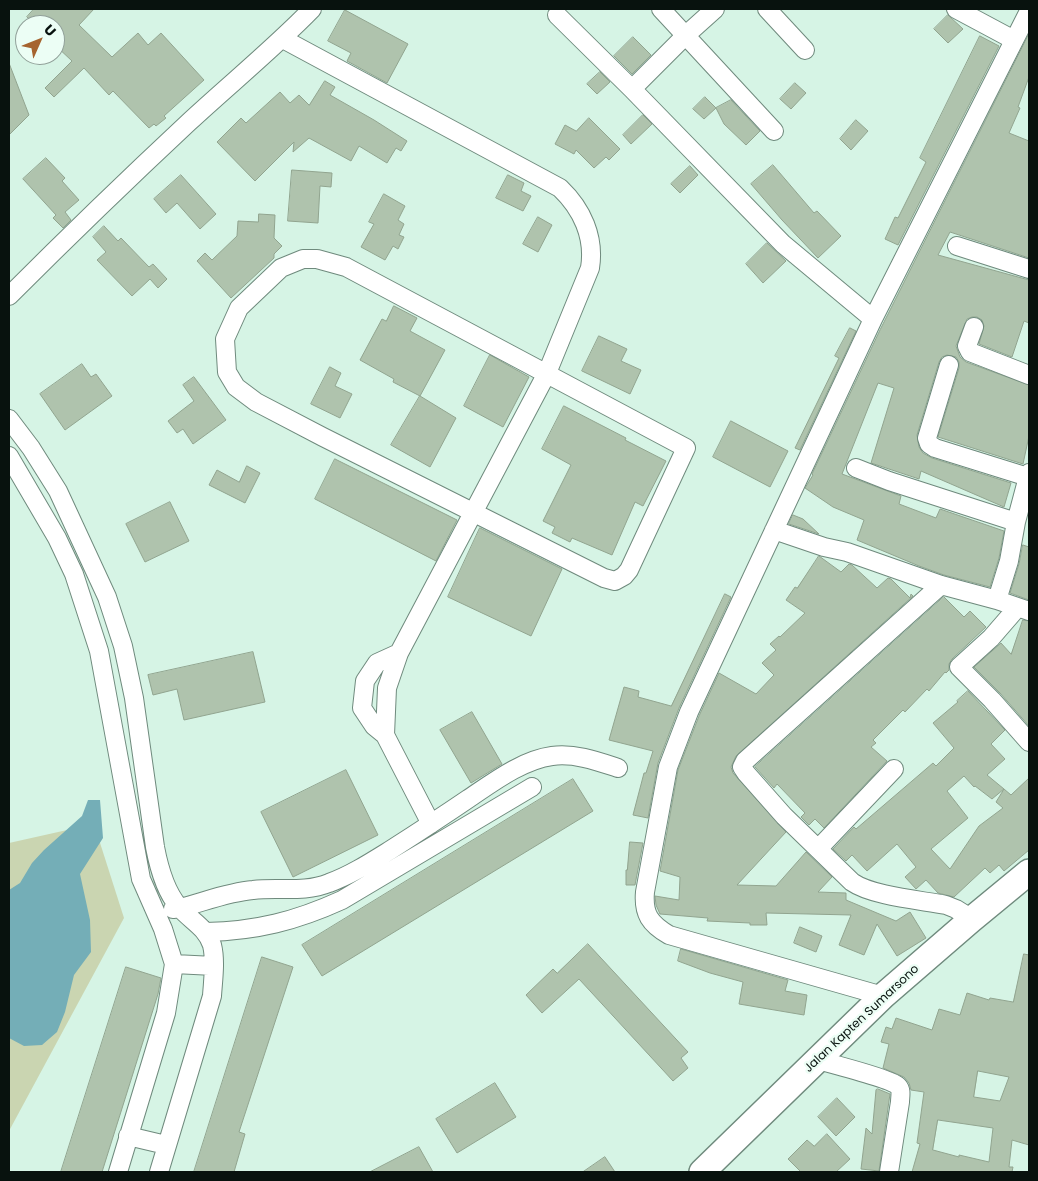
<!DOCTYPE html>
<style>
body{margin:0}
#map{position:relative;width:1038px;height:1181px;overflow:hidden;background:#d6f4e5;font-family:Poppins,sans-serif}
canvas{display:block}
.frame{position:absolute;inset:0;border:10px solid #08120e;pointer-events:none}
.north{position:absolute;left:15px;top:15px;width:50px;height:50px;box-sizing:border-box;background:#ecfef5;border:1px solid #91a099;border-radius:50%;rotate:46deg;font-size:14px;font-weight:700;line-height:20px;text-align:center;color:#08120e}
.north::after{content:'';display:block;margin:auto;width:18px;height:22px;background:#a5642f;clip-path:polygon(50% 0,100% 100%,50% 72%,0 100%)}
</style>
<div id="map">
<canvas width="1038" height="1181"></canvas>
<div class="frame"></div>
<div class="north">U</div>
</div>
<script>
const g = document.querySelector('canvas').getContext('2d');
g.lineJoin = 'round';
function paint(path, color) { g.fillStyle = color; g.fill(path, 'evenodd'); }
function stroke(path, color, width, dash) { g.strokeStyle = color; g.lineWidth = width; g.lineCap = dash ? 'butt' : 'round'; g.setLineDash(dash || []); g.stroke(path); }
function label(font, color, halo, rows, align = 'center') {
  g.font = font + ' Poppins,sans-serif'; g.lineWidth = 4.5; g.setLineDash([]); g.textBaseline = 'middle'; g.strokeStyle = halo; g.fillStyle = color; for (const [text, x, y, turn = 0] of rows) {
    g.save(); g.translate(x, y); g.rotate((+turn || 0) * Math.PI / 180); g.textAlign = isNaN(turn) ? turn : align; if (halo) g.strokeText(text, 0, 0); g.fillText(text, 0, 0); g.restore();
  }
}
paint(new Path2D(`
 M 94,824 L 124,918 L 9,1131 L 9,843 Z`), '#cad5b1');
paint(new Path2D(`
 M 88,800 L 100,800 L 103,838 L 80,874 L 90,920 L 91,952 L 74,975 L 65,1012 L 57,1032 L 42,1045 L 24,1046 L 9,1038 L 9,890 L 20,883 L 32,863 L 44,850 L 82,816 Z`), '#74aeb7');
const building = new Path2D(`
 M 34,9 L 94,9 L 79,25 L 112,57 L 138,33 L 148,45 L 161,33 L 204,80 L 164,116 L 166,118 L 156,126 L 154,124 L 149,128 L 113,91 L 109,95 L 84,68 L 54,97 L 45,88 L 72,61 L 55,45 L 55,25 L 36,25 L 27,17 Z
 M 345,10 L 408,44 L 387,83 L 347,61 L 351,53 L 328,41 Z
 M 948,15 L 963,29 L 948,43 L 934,29 Z
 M 1029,34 L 1029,77 L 1018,107 L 1020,108 L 1009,133 L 1029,141 L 1029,258 L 950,232 L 938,255 L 1029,280 L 1029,323 L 1024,321 L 1012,357 L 979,344 L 984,326 L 982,320 L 977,317 L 972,317 L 967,319 L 956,346 L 960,357 L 966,362 L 1029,385 L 1029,436 L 1023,464 L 938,437 L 959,368 L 959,362 L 956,357 L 947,355 L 942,357 L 939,362 L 917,435 L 919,447 L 923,453 L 932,458 L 1011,483 L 1004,507 L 921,471 L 919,479 L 871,463 L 894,388 L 878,383 L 842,474 L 901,496 L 899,504 L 936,518 L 940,509 L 1004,531 L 999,558 L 990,587 L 944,575 L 919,566 L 857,540 L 864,520 L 833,507 L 805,488 L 813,475 L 812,474 L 880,330 Z
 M 980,36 L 999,46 L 898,245 L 885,239 L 895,217 L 898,218 L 926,162 L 920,158 Z
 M 633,37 L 651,55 L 632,74 L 614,56 Z
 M 9,63 L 29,115 L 9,135 Z
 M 600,72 L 610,82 L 597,94 L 587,84 Z
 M 325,81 L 335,87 L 330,95 L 374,120 L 407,141 L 401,151 L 396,148 L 387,163 L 359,146 L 351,161 L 309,138 L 293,152 L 294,142 L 255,181 L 217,142 L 241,118 L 246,123 L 280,92 L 290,103 L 299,95 L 309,105 Z
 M 795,83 L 806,93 L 791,109 L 780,99 Z
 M 705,97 L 716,108 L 704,119 L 693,109 Z
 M 731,100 L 760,131 L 746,145 L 724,124 L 716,108 Z
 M 643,115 L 652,124 L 631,144 L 623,135 Z
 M 589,118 L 620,149 L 609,160 L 606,157 L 594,168 L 576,150 L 574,154 L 555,144 L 565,125 L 576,131 Z
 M 856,120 L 868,131 L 851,150 L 840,139 Z
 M 46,158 L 65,178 L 62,181 L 79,200 L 65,212 L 71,220 L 63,228 L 53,218 L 56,215 L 23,179 Z
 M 773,165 L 814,213 L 817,211 L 841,236 L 818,258 L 782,220 L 751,184 Z
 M 690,166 L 698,175 L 680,193 L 671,184 Z
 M 292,170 L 332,173 L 331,187 L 320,186 L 318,223 L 288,221 Z
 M 181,175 L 216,214 L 200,229 L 177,203 L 166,213 L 154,199 Z
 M 508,175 L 524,183 L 521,191 L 531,196 L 523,211 L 496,198 Z
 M 384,194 L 405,206 L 398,220 L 404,224 L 399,235 L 404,237 L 398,249 L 393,246 L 385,260 L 361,247 L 374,224 L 369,222 Z
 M 259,214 L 275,215 L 274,238 L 282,246 L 274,254 L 274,258 L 231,298 L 197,261 L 205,253 L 212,260 L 237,236 L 238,221 L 258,222 Z
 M 538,217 L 552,225 L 538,252 L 523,244 Z
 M 104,226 L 118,241 L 121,238 L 149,267 L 153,264 L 167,279 L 158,288 L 150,279 L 132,296 L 97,260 L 106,252 L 93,237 Z
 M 767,243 L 786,261 L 763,283 L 746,264 Z
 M 394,306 L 417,318 L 410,331 L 445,350 L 420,396 L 393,382 L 394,379 L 360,360 L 382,319 L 386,321 Z
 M 850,328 L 856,331 L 800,450 L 795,448 L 839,358 L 835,356 Z
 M 599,336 L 627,349 L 621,361 L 641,370 L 630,394 L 582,371 Z
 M 490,355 L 529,377 L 503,427 L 464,406 Z
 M 82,364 L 91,377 L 96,374 L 112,396 L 65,430 L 40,394 Z
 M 330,367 L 341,373 L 335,386 L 352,394 L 340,418 L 311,404 Z
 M 194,377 L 226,420 L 193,444 L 183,429 L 177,433 L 168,421 L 194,401 L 183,385 Z
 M 420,396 L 456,418 L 430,467 L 391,445 Z
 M 564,406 L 626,438 L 625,440 L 666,461 L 643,506 L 635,502 L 612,555 L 572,538 L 570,542 L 552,533 L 555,527 L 543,521 L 571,465 L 542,449 Z
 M 731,421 L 788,451 L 770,487 L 713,457 Z
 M 335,459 L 457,520 L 436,561 L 315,499 Z
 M 247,466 L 260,473 L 245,503 L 209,485 L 217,470 L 239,482 Z
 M 170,502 L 189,541 L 145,562 L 126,524 Z
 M 793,515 L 803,519 L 819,534 L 789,524 Z
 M 480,528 L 562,569 L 531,636 L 448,597 Z
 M 1023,545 L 1029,547 L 1029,600 L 1010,593 L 1019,564 Z
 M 819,556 L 841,572 L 849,564 L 852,565 L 877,588 L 888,578 L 891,579 L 910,598 L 911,594 L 913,596 L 736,756 L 731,767 L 733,773 L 786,832 L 737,885 L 776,886 L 806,852 L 832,877 L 818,892 L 846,893 L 846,900 L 896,921 L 910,912 L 926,938 L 897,956 L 877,924 L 864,955 L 839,945 L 851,915 L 766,913 L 767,925 L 750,925 L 750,923 L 707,921 L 708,918 L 660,914 L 656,905 L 655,896 L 679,900 L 680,877 L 660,871 L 678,770 L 699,716 L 719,673 L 756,694 L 774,675 L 762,663 L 776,650 L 770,644 L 779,636 L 780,637 L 805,613 L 786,600 L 795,587 L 797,588 Z
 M 725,594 L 731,597 L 679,708 L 658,763 L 648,818 L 633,815 L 644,773 L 646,773 L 653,751 L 609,740 L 624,687 L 639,691 L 638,697 L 671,706 Z
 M 944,597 L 964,617 L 970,611 L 986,627 L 952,659 L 949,664 L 949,670 L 946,673 L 945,672 L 929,691 L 927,689 L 905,712 L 903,710 L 873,740 L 876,743 L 871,747 L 887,761 L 824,828 L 815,819 L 809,825 L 801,817 L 805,813 L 777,784 L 774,788 L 755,767 Z
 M 1023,620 L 1029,621 L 1029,726 L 1000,693 L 974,667 L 1001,643 L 1011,654 Z
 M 253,652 L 265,702 L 184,720 L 177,689 L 153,695 L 148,675 Z
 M 968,691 L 1005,730 L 991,744 L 1005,759 L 987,775 L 1004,789 L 992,799 L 975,786 L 974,787 L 964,776 L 947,791 L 968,818 L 931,849 L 950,869 L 979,826 L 1003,808 L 996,802 L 1004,789 L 1011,795 L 1029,778 L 1029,850 L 1004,871 L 999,865 L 990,873 L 985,868 L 954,897 L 938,893 L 926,880 L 916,889 L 905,877 L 916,867 L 897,844 L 867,871 L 852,855 L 846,861 L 833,849 L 854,827 L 856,829 L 933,763 L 936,766 L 954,748 L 933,723 L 958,702 L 957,701 Z
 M 472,712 L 502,764 L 471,783 L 440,730 Z
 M 346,770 L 378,835 L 293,877 L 261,812 Z
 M 573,779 L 593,811 L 322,976 L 302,945 Z
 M 630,842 L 643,843 L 635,885 L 626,885 L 626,870 L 627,870 Z
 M 800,927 L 822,936 L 816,952 L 794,943 Z
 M 588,944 L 688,1052 L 681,1058 L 688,1068 L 673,1081 L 579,979 L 542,1013 L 526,995 L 553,969 L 557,973 Z
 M 681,949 L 788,980 L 785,991 L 807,995 L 804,1015 L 739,1004 L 743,982 L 710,973 L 678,961 Z
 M 1024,954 L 1029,955 L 1029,1145 L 1012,1140 L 1009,1167 L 1013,1167 L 1012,1172 L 912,1172 L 920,1144 L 917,1143 L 924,1092 L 911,1090 L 909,1083 L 904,1077 L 883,1068 L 889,1044 L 881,1042 L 886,1027 L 892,1029 L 896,1018 L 932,1030 L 939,1009 L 960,1015 L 967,993 L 989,1000 L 990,998 L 1013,1002 ZM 978,1071 L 1009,1077 L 1000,1101 L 974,1097 ZM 938,1120 L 993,1128 L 989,1162 L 959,1155 L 959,1157 L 933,1150 Z
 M 262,957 L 293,967 L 239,1132 L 245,1134 L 234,1172 L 194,1172 Z
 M 126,967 L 161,978 L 158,994 L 102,1172 L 61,1172 Z
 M 495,1083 L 516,1117 L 457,1153 L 436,1119 Z
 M 878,1089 L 890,1094 L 879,1171 L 861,1169 L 866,1128 L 872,1134 L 876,1090 Z
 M 837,1098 L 855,1117 L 836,1136 L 818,1117 Z
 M 827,1134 L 850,1159 L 836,1172 L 801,1172 L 788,1159 L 807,1140 L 814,1146 Z
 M 419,1147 L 433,1172 L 370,1172 Z
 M 605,1157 L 615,1172 L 583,1172 Z`);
paint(building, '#afc3ad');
stroke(building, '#91a48f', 1);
const minor = new Path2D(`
 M 661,9 L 774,131
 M 767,9 L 805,50
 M 956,9 L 1014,40
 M 557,15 L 632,89 L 783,244 L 873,319
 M 283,39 L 560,188 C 582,209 595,237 590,268 L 547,373 L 399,653 L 387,688 L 385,735 L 431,824
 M 632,89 L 686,35 L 715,9
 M 957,246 L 1029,269
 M 303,259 L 317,259 L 346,267 L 686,448 L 629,570 L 624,576 L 615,581 L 604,578 L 323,437 L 256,402 L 236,387 L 227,372 L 225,339 L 239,308 L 281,268 Z
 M 9,296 C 68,237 128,179 189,122 C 230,84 273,49 312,9
 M 974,327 L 967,346 L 970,352 L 1029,375
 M 949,365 L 927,438 L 929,444 L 935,448 L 1028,477
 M 9,419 L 31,448 L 58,491 L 107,597 L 123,646 L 134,698 L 155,847 C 159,868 165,891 179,907 C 191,921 206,927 212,945 C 216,961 213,980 212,996 L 159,1172
 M 9,456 L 57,538 L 74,574 L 99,651 L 141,879 L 163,929 L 174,964 L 166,1013 L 118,1172
 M 856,468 L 889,481 L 1016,522
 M 774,530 L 824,547 L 847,552 L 941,585 L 997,600 L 1029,611
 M 941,585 L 745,761 L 742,767 L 746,773 L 784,816 L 852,882 C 872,896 920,900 946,905 L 956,909 L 972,919
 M 997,600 L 1009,561 L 1016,522 L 1029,473
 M 1017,608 L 991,638 L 959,667 L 992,700 L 1029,742
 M 385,735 L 374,726 L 362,708 L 365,681 L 377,663 L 399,653
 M 818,849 L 894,769
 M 173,909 L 180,908 C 204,902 228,892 253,890 C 279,887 304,893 329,883 C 351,875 371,862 392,849 C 417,833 443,816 468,799 C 492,783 522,760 552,756 C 575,753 597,761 618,768
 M 206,932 C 256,931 296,921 342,900 L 532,787
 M 174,964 L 214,966
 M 883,996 L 669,935 C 650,924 643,914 645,892 L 668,767 L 689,712 L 873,319 L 1029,11
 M 818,1060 C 832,1064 891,1079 898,1086 C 902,1090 900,1097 900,1102 L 889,1172
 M 128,1136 L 166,1145`);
const highway = new Path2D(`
 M 702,1172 L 883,996 L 972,919 L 1029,872`);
stroke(minor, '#6f8a7d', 20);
stroke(highway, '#6f8a7d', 28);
stroke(minor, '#fff', 18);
stroke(highway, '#fff', 25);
label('12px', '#08120e', '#ecfef5', [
 ["Jalan Kapten Sumarsono",862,1019,-43]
]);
</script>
